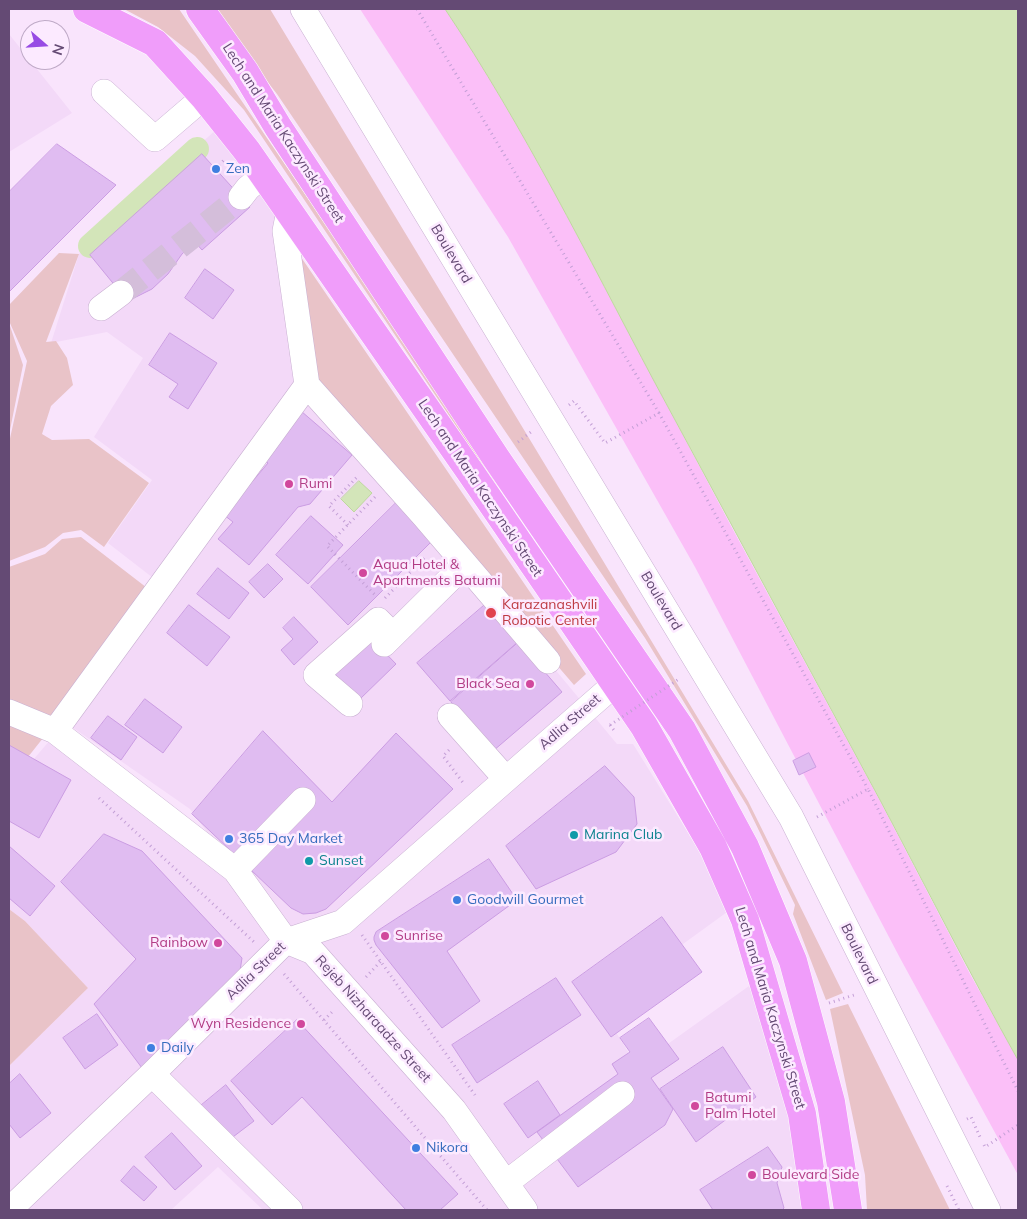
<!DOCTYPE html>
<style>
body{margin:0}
#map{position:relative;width:1027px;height:1219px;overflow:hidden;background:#f9e4fc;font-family:Mulish,sans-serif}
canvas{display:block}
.frame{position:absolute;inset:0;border:10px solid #644a74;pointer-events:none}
.north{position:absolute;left:20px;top:20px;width:50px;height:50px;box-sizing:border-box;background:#fceaff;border:1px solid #bfaac7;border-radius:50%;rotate:109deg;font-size:14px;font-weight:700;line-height:20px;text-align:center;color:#644a74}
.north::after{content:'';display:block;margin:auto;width:18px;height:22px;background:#974be4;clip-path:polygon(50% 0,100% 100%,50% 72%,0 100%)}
</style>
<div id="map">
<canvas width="1027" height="1219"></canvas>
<div class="frame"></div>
<div class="north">N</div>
</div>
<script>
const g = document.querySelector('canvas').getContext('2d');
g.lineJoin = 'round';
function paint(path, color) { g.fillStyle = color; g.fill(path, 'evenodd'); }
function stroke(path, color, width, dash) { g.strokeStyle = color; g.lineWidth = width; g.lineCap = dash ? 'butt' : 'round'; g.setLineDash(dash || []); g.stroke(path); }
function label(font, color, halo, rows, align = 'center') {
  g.font = font + ' Mulish,sans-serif'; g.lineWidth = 5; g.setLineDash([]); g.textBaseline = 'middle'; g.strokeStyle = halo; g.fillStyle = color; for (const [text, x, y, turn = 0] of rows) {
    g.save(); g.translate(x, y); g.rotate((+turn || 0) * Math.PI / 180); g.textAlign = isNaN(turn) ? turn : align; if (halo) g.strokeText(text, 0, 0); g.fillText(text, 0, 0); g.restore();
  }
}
paint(new Path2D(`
 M 9,34 L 72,113 L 9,152 Z
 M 219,127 L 278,210 L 301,384 L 157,581 L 108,543 L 152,480 L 94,437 L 143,358 L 107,332 L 51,343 L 79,254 Z
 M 306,396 L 548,661 L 617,744 L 633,744 L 734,907 L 599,1005 L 637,1066 L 763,976 L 816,1210 L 263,1210 L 218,1167 L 171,1210 L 9,1210 L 9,1066 L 88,988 L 25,921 L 9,909 L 9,788 L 51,739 L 234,869 L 190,809 L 69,725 Z`), '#f3d9f8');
paint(new Path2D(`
 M 124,9 L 179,9 L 502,483 L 497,487 L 244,110 L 195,56 L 158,27 Z
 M 214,9 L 270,9 L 748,801 L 843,993 L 826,1000 L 793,914 L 795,905 L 747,806 L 645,638 L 277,94 L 227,30 Z
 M 292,244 L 586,674 L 574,685 L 314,383 Z
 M 59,253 L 79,254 L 46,342 L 56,341 L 67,358 L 73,385 L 51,406 L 42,434 L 52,440 L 89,439 L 149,483 L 104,547 L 81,530 L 63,533 L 45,547 L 9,561 L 9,443 L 27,361 L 9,321 L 9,305 Z
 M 9,323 L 23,365 L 9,435 Z
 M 81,537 L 151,591 L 52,724 L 9,706 L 9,567 L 45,554 L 62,539 Z
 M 9,718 L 47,733 L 9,781 Z
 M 9,909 L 25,921 L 88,988 L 9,1066 Z
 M 848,1004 L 950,1210 L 867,1210 L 865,1175 L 830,1009 Z`), '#e9c3c8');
paint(new Path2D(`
 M 360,9 L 445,9 L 475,54 L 541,167 L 731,526 L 880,801 L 970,974 L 1018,1060 L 1018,1175 L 900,958 L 695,567 L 508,237 Z`), '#fbbff8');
const water = new Path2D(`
 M 445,9 L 1018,9 L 1018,1060 C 970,974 926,887 880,800 C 805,660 729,521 654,381 C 587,255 524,127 445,9 Z
 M 359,481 L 372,493 L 354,512 L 341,499 Z`);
paint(water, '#d3e5b9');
stroke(water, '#bfd79f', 1);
stroke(new Path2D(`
 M 90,246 L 197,149`), '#d3e5b9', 24);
const building = new Path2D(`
 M 57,144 L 116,185 L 9,292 L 9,192 Z
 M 202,154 L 250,207 L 202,250 L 195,242 L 182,254 L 168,274 L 152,289 L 130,300 L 121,293 L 90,255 Z
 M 205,269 L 234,290 L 213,319 L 185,298 Z
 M 170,333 L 217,363 L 188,409 L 169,397 L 178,384 L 149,365 Z
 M 301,411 L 352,455 L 310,504 L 298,507 L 249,565 L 218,539 L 233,522 L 224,515 L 268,463 L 261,458 Z
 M 397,502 L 433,540 L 348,625 L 311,587 Z
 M 311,516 L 343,545 L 308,584 L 276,555 Z
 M 268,564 L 283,579 L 264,598 L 249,582 Z
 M 218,568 L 249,593 L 229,619 L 197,594 Z
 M 494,597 L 527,634 L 450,701 L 417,663 Z
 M 189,605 L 230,637 L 207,666 L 167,633 Z
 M 294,617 L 318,642 L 294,665 L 281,650 L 293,639 L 283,628 Z
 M 368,635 L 396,664 L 360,699 L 332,671 Z
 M 519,642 L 562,692 L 493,751 L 451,702 Z
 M 145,699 L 182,727 L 163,753 L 125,725 Z
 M 108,716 L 137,737 L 121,760 L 91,738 Z
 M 263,731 L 332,802 L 396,733 L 453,789 L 326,909 L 316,913 L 303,914 L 291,908 L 192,814 Z
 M 9,745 L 71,780 L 39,838 L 9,821 Z
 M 809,753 L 816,767 L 799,775 L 793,761 Z
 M 605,766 L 634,797 L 637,824 L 616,852 L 536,889 L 506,846 Z
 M 104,834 L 142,851 L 242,958 L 240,971 L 142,1068 L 94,1004 L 136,959 L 61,882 Z
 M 9,846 L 55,886 L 30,916 L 9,898 Z
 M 489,859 L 517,900 L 447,951 L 480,1001 L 442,1028 L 376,945 L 374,940 L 374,937 L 376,932 Z
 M 662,917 L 702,972 L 611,1037 L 572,982 Z
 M 556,978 L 581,1015 L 477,1083 L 452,1045 Z
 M 97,1014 L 118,1045 L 85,1069 L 63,1038 Z
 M 649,1018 L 679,1059 L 651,1078 L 673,1109 L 665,1125 L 578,1187 L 537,1132 L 618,1074 L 612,1064 L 630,1052 L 620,1038 Z
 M 297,1020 L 458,1194 L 440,1210 L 406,1210 L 302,1097 L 272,1125 L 231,1081 Z
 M 723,1047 L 756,1097 L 696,1142 L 660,1089 Z
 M 20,1074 L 51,1113 L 20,1138 L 9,1124 L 9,1084 Z
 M 538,1081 L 560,1115 L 528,1138 L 504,1104 Z
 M 226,1085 L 254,1121 L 225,1143 L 198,1108 Z
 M 172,1133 L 202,1166 L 175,1190 L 145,1157 Z
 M 768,1147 L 782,1167 L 777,1183 L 784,1208 L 782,1210 L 713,1210 L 700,1190 Z
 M 134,1166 L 157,1187 L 144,1201 L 121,1181 Z`);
paint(building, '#e0bcf1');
stroke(building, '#cb9de3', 1);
stroke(new Path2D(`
 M 121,293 L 241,197`), '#d4beda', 25, [25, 12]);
const minor = new Path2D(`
 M 303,9 L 791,817 L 988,1210
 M 104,92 L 155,139 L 204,97
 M 241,197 L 248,188 L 264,175
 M 289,211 L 285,231 L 307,385 L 424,516 L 548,661
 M 101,308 L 121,293
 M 384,644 L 465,564
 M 350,704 L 316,675 L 378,620 L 393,635
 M 9,712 L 55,731 L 235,870 L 286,941 L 313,952 L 454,1110 L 525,1210
 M 450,716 L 506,779
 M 55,731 L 307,385
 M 235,870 L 303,800
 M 152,1074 L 290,1210
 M 506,1183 L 622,1094
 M 9,1210 L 152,1074 L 286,941 L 343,922 L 615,684`);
const major = new Path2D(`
 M 87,9 L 155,43 L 204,97 L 247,151 L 473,476 L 644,726 L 713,847 L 745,920 L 802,1114 L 816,1210
 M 200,9 L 245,72 L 278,127 L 496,458 L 682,730 L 745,847 L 793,961 L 831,1102 L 848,1210`);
stroke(minor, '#c9b0d2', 26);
stroke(major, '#fff', 29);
stroke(new Path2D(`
 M 417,9 L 659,413
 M 216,169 L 224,160
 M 569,405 L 574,401 L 605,443 L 659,413 L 868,789
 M 518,442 L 531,432
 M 375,497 L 327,546 L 377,597
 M 348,525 L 329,506 L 358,476
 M 385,598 L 426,556
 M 610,725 L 616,733
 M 449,750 L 443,756 L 464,784
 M 99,798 L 254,942
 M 817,817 L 868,789 L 1018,1091
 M 362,935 L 475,1095
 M 284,974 L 487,1210
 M 366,977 L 381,961
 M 829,1003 L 854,995
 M 324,1020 L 334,1010
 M 967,1119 L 971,1117 L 980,1137
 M 984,1145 L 985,1147 L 1018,1125
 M 947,1186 L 959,1210`), '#c39fd6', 3, [1, 4]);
stroke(minor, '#fff', 25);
stroke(major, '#f09dfa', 28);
stroke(new Path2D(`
 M 610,725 L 679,679`), '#c39fd6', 3, [1, 4]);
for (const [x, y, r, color] of [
 [216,169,5,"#3f7fe0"],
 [289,484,5,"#d1479c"],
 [363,573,5,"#d1479c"],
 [491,613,6,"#e0444e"],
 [530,684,5,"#d1479c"],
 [574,835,5,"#0f9aa8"],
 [229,839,5,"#3f7fe0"],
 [309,861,5,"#0f9aa8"],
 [457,900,5,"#3f7fe0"],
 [385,936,5,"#d1479c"],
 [218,943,5,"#d1479c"],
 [301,1024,5,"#d1479c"],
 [151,1048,5,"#3f7fe0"],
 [695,1106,5,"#d1479c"],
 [416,1148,5,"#3f7fe0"],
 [752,1175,5,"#d1479c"]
]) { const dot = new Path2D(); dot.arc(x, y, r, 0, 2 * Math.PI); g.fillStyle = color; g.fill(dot); stroke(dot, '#fceaff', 2); }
label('14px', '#644a74', '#fceaff', [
 ["Lech and Maria Kaczynski Street",283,133,57],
 ["Boulevard",451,254,59],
 ["Lech and Maria Kaczynski Street",480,488,56],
 ["Boulevard",661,601,59],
 ["Adlia Street",570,722,-41],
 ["Boulevard",859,954,64],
 ["Adlia Street",256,971,-44],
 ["Lech and Maria Kaczynski Street",770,1008,73],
 ["Rejeb Nizharaadze Street",373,1019,48]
]);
label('14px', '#366cbe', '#fceaff', [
 ["Zen",226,169],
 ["365 Day Market",239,839],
 ["Goodwill Gourmet",467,900],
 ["Daily",161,1048],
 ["Nikora",426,1148]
], 'left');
label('14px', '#b23c85', '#fceaff', [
 ["Rumi",299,484],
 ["Aqua Hotel &",373,565],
 ["Apartments Batumi",373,581],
 ["Black Sea",520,684,"right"],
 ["Sunrise",395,936],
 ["Rainbow",208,943,"right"],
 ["Wyn Residence",291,1024,"right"],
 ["Batumi",705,1098],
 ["Palm Hotel",705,1114],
 ["Boulevard Side",762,1175]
], 'left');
label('14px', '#be3a42', '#fceaff', [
 ["Karazanashvili",502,605],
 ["Robotic Center",502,621]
], 'left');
label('14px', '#0d838f', '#fceaff', [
 ["Marina Club",584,835],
 ["Sunset",319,861]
], 'left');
</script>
